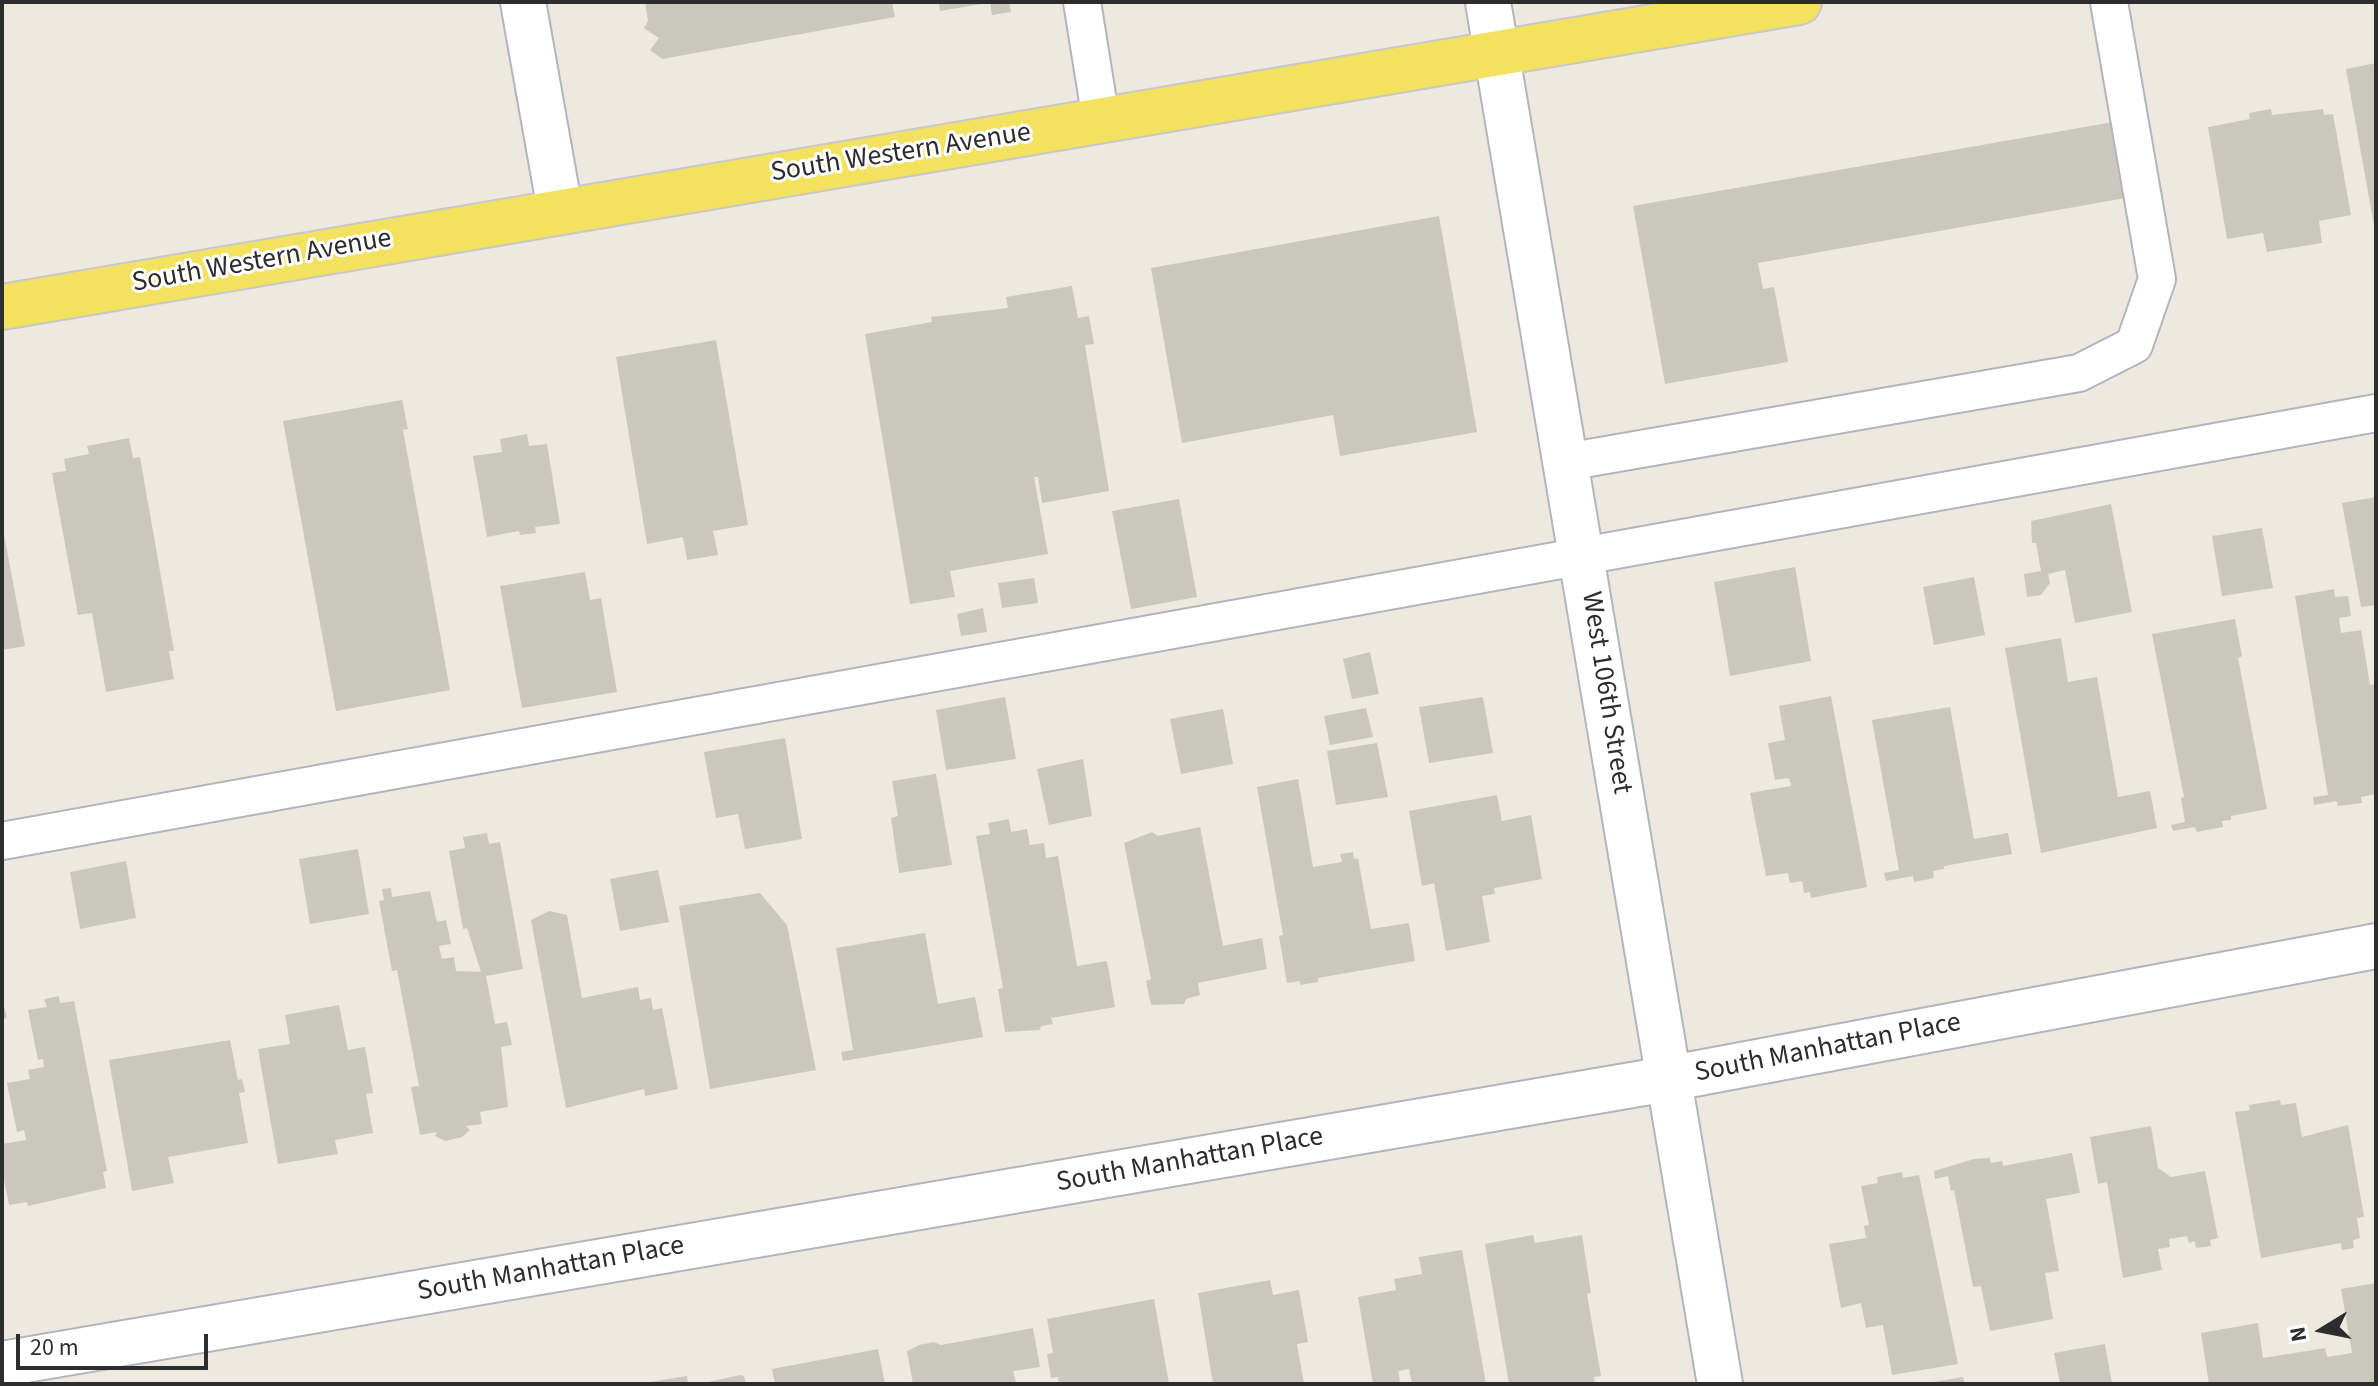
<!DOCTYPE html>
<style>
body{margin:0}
#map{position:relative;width:2378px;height:1386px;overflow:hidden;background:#eee9df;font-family:"Source Sans 3",sans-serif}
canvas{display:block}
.frame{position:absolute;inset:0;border:4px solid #2d2d2d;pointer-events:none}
.north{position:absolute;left:2282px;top:1290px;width:80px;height:80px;-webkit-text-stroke:6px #fff;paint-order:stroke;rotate:260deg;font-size:22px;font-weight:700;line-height:32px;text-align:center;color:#2d2d2d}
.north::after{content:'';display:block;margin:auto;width:28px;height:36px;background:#2d2d2d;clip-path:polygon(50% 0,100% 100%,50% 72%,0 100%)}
.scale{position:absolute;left:16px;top:1334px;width:192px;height:36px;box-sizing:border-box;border:4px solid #2d2d2d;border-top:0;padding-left:10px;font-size:24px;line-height:28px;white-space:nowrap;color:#2d2d2d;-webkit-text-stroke:6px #fff;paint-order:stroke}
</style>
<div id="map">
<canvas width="2378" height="1386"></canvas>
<div class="frame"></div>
<div class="north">N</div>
<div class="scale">20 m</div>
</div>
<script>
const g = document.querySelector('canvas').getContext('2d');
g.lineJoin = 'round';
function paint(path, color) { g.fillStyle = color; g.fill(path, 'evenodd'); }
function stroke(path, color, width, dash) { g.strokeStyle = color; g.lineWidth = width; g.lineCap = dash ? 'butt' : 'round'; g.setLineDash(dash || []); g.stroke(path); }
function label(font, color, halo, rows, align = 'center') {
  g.font = font + ' "Source Sans 3",sans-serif'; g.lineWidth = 6; g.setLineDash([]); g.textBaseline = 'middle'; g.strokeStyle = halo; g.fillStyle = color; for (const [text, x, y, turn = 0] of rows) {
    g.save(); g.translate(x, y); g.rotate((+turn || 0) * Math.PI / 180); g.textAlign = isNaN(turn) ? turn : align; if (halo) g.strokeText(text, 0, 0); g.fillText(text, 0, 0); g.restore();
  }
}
paint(new Path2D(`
 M 645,2 L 892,2 L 895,17 L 662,59 L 650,50 L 659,38 L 644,28 L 648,21 Z
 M 939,2 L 980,2 L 981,4 L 940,11 Z
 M 990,2 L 1009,2 L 1011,12 L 992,15 Z
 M 2376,63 L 2376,226 L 2374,226 L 2346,69 Z
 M 2271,109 L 2272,115 L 2323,109 L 2324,115 L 2333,114 L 2351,215 L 2319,221 L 2322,243 L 2267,252 L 2263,233 L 2227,239 L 2208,127 L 2250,119 L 2249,113 Z
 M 2119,121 L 2131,197 L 1758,263 L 1763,289 L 1774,287 L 1788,362 L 1665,384 L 1633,206 Z
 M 1439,216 L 1477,432 L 1340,456 L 1333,415 L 1182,443 L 1151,268 Z
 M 1072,286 L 1078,318 L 1089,316 L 1094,344 L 1085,345 L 1109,491 L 1042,503 L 1038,477 L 1034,477 L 1048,554 L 950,571 L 955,597 L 910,604 L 865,334 L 932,322 L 931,317 L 1008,308 L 1006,297 Z
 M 716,340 L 748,525 L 713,531 L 718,555 L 687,560 L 683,537 L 647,544 L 616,357 Z
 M 402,400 L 408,429 L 403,430 L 450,690 L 336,711 L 283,421 Z
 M 527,434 L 529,446 L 547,444 L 560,524 L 535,527 L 536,533 L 520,535 L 519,531 L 487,537 L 473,456 L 502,452 L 500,439 Z
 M 129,438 L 133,458 L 140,457 L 174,651 L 169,651 L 174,679 L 106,692 L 92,613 L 78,615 L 52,473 L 66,471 L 64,459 L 89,454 L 87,446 Z
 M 2376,497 L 2376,605 L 2361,607 L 2342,503 Z
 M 1179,499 L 1197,597 L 1131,609 L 1112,511 Z
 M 2111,504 L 2132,612 L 2075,623 L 2065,570 L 2048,574 L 2050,583 L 2041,595 L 2027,597 L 2024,574 L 2041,571 L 2036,543 L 2032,543 L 2031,521 Z
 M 2,524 L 25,646 L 2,650 Z
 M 2262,528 L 2273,588 L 2222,596 L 2212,536 Z
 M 1795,567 L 1811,661 L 1730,676 L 1714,582 Z
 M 585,572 L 590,600 L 601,598 L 617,692 L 522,708 L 500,586 Z
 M 1974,577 L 1985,635 L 1934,645 L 1923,587 Z
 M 1034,578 L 1038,603 L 1002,608 L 998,583 Z
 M 2334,589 L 2335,597 L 2348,596 L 2351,616 L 2339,618 L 2341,633 L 2361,630 L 2370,685 L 2376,684 L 2376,794 L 2361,797 L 2362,803 L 2338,806 L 2337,801 L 2314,805 L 2313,797 L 2328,795 L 2295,596 Z
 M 983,608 L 987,632 L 961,636 L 957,614 Z
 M 2235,619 L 2242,656 L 2238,658 L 2267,809 L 2231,816 L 2231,820 L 2222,821 L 2223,827 L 2197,832 L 2195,827 L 2173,831 L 2171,825 L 2185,822 L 2181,798 L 2184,797 L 2152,634 Z
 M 2061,638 L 2068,682 L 2097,677 L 2118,797 L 2150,791 L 2157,828 L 2041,853 L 2005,648 Z
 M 1370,652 L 1379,694 L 1352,699 L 1343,659 Z
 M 1831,696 L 1867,887 L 1811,898 L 1810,892 L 1804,893 L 1802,881 L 1790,883 L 1788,873 L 1766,876 L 1750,793 L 1791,786 L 1789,778 L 1775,780 L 1768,743 L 1785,740 L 1779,706 Z
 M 1005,697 L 1016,759 L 946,770 L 936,710 Z
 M 1483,697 L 1493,753 L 1429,763 L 1419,707 Z
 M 1950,707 L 1974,839 L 2008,833 L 2012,854 L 1944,866 L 1944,869 L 1933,871 L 1934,878 L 1914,882 L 1913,876 L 1886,881 L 1884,873 L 1899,870 L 1872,720 Z
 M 1366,708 L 1373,737 L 1330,745 L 1324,716 Z
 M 1223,709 L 1233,764 L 1181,774 L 1170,719 Z
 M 785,738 L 802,839 L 745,849 L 738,814 L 716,818 L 704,752 Z
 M 1377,743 L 1388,797 L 1336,805 L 1327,751 Z
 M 1083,759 L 1092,816 L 1049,825 L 1037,769 Z
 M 936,774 L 952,865 L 899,873 L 891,818 L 898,816 L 892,781 Z
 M 1298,779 L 1313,867 L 1342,862 L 1340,854 L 1353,852 L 1354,859 L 1358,858 L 1371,929 L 1409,923 L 1415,961 L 1318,978 L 1318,982 L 1300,985 L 1300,981 L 1287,983 L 1279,936 L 1283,935 L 1257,787 Z
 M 1497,795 L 1502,821 L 1531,815 L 1542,879 L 1494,888 L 1495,894 L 1482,896 L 1490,942 L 1446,951 L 1434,883 L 1422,886 L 1409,811 Z
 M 1009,819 L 1011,832 L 1027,829 L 1030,845 L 1044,843 L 1046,858 L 1058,856 L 1077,966 L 1107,961 L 1115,1007 L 1051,1018 L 1053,1024 L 1041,1026 L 1040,1030 L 1005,1032 L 998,989 L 1003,988 L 976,836 L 990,834 L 988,823 Z
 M 1200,827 L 1223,946 L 1262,938 L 1267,969 L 1198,983 L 1200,995 L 1186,999 L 1184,1004 L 1151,1005 L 1146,981 L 1151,979 L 1124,843 L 1152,832 L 1158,836 Z
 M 487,833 L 489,844 L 500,842 L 523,969 L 486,976 L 495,1024 L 507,1022 L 512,1045 L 501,1047 L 508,1107 L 480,1112 L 482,1124 L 466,1126 L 470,1130 L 462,1137 L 445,1141 L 435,1136 L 437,1132 L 420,1135 L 411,1087 L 419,1086 L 397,970 L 392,971 L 379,901 L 384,900 L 382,889 L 391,888 L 392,897 L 430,891 L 437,922 L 446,920 L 451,944 L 439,946 L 442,959 L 454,957 L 456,971 L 481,972 L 467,928 L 463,929 L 449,851 L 465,848 L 463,837 Z
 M 358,849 L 369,914 L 310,924 L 299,859 Z
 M 126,861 L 136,918 L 80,929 L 70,872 Z
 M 658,870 L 669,922 L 620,931 L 610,879 Z
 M 760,893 L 787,925 L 816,1070 L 710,1089 L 679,906 Z
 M 549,911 L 567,915 L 582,998 L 638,987 L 640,1000 L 651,998 L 653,1010 L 662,1008 L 678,1089 L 645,1096 L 644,1089 L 566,1108 L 531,920 Z
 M 925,933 L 938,1004 L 975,997 L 983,1037 L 843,1061 L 841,1052 L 853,1050 L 836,948 Z
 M 59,996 L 60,1003 L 74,1001 L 107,1171 L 103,1172 L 106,1188 L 28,1206 L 27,1202 L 9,1205 L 2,1170 L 2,1144 L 26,1140 L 24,1130 L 17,1132 L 7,1083 L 30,1079 L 28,1070 L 44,1067 L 43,1059 L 38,1060 L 28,1010 L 47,1007 L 44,999 Z
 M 2,998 L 7,1018 L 2,1019 Z
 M 339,1005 L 348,1050 L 365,1047 L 373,1093 L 366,1094 L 373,1133 L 335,1140 L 338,1154 L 278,1164 L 258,1049 L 290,1044 L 285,1015 Z
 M 230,1040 L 238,1080 L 242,1079 L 245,1092 L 239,1093 L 248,1143 L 168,1157 L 174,1183 L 132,1191 L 109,1060 Z
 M 2280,1100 L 2281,1105 L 2296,1103 L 2302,1137 L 2348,1125 L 2364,1217 L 2357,1218 L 2360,1238 L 2353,1240 L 2354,1248 L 2342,1250 L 2341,1243 L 2261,1258 L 2235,1112 L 2250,1110 L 2249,1105 Z
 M 2151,1126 L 2158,1168 L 2171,1177 L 2205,1171 L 2218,1238 L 2210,1240 L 2211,1246 L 2196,1248 L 2195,1241 L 2189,1243 L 2187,1236 L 2169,1239 L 2170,1247 L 2158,1249 L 2162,1270 L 2123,1278 L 2107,1182 L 2098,1184 L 2090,1137 Z
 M 2072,1153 L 2080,1193 L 2046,1199 L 2059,1271 L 2045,1273 L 2053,1319 L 1990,1331 L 1981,1286 L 1973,1287 L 1954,1190 L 1951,1191 L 1948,1176 L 1935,1179 L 1934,1171 L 1974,1159 L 1990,1158 L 1991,1163 L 2002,1161 L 2003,1166 Z
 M 1902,1172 L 1903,1178 L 1919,1175 L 1958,1364 L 1892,1375 L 1883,1325 L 1866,1328 L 1861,1303 L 1841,1308 L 1829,1244 L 1866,1238 L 1864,1226 L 1869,1225 L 1861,1186 L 1878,1183 L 1877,1177 Z
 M 1533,1235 L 1535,1243 L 1582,1235 L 1591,1293 L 1587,1294 L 1601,1376 L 1594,1377 L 1595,1384 L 1509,1384 L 1485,1244 Z
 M 1462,1250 L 1486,1384 L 1412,1384 L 1409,1369 L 1398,1371 L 1400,1381 L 1395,1384 L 1373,1384 L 1358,1297 L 1396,1290 L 1394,1279 L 1422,1274 L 1419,1257 Z
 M 1270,1280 L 1273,1295 L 1299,1290 L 1308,1342 L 1297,1344 L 1304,1384 L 1213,1384 L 1198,1293 Z
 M 2376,1283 L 2376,1384 L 2209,1384 L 2201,1333 L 2258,1323 L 2263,1358 L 2325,1348 L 2327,1357 L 2352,1353 L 2341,1289 Z
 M 1154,1299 L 1169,1384 L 1059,1384 L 1058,1377 L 1051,1378 L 1047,1354 L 1053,1353 L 1047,1319 Z
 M 1033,1328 L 1040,1367 L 1013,1371 L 1016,1384 L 913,1384 L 907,1351 L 919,1345 L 934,1342 L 941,1345 Z
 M 2105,1344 L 2112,1384 L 2060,1384 L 2054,1353 Z
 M 878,1349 L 885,1384 L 775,1384 L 772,1369 Z
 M 740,1375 L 744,1376 L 746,1384 L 699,1384 Z
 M 687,1376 L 688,1384 L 650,1384 L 650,1382 Z
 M 1963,1377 L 1965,1384 L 1933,1384 L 1933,1382 Z`), '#cac7bd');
const lane = new Path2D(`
 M 1082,2 L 1101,120
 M 1566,462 L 2079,373 L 2134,345 L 2157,279 L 2109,2
 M 2,841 L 2376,413`);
const street = new Path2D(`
 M 523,2 L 560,210
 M 1488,2 L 1720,1384
 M 2,1364 L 1667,1079 L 2376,946`);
const primary = new Path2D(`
 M 2,307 L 1799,2`);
stroke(lane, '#b3b4c0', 40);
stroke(street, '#b3b4c0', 48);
stroke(primary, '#c8c8c8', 48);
stroke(lane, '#fff', 36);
stroke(street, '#fff', 44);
stroke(primary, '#f3e160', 44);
label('28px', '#2d2d2d', '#fff', [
 ["South Western Avenue",901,154,-9],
 ["South Western Avenue",262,262,-10],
 ["West 106th Street",1605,693,81],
 ["South Manhattan Place",1828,1049,-11],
 ["South Manhattan Place",1190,1161,-10],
 ["South Manhattan Place",551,1270,-10]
]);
</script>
